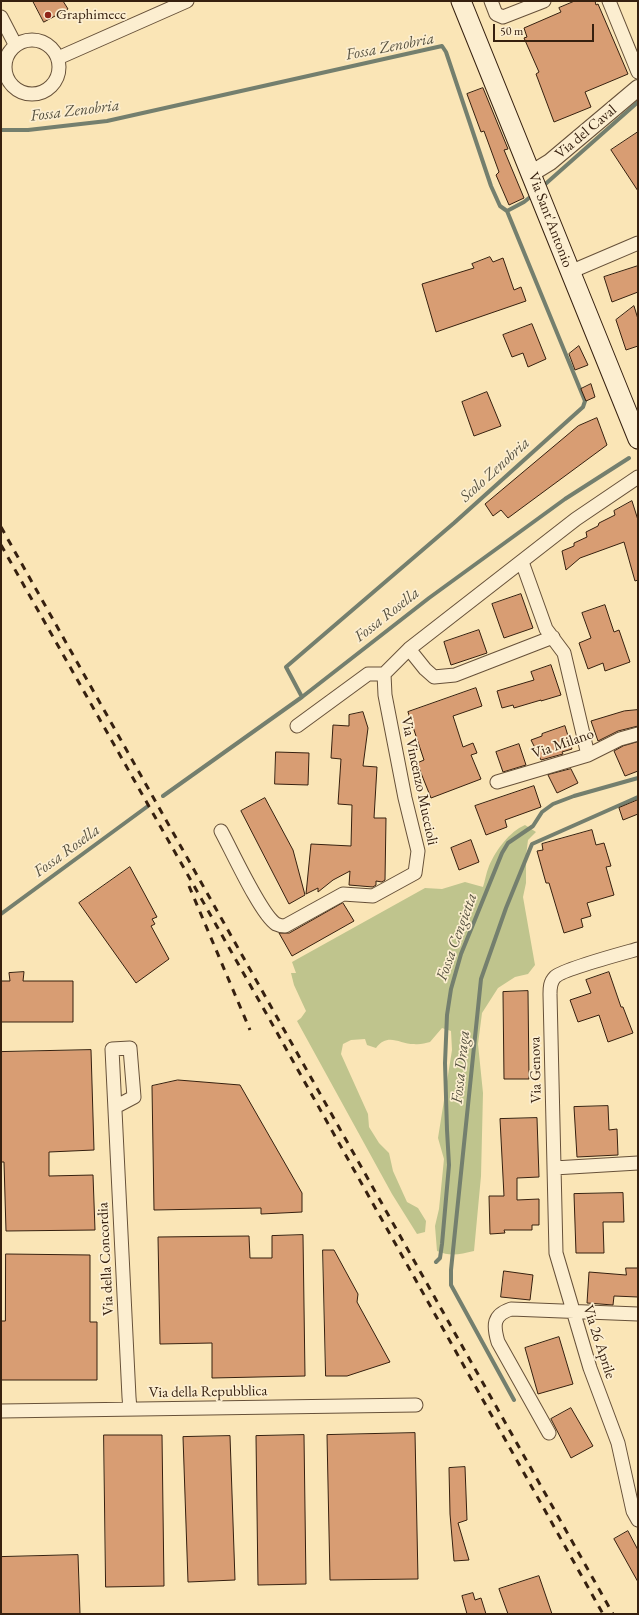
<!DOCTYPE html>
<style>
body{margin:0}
#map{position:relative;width:639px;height:1615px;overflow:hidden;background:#fae5b6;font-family:"EB Garamond",serif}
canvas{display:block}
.frame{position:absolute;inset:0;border:2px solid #36200f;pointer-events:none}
.scale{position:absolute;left:493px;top:24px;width:101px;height:18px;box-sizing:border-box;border:2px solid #36200f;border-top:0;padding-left:5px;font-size:12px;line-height:14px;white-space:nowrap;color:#36200f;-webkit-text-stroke:3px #fceed0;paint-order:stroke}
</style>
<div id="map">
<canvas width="639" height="1615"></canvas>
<div class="frame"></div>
<div class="scale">50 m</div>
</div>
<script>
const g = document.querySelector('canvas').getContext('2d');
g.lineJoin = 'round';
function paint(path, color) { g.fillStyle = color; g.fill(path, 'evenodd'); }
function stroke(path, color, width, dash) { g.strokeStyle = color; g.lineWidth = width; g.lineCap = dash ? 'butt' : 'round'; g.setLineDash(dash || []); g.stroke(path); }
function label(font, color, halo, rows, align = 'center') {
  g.font = font + ' "EB Garamond",serif'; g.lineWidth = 3.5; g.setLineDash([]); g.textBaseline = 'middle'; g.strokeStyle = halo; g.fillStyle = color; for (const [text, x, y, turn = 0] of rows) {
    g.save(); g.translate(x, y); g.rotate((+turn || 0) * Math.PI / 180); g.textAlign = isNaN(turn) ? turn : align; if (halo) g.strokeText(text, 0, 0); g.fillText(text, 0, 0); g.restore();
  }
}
paint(new Path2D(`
 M 525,825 L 536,832 L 528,840 L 526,856 L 526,883 L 523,897 L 535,965 L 528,974 L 515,977 L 498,988 L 482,1013 L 478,1044 L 483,1093 L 481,1176 L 474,1251 C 460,1254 451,1257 437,1251 L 435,1226 L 439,1209 L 444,1159 L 438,1138 L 452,1050 L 451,1031 L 442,1028 L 430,1042 C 425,1043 420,1045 414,1044 C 399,1044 388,1032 376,1048 L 367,1045 L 365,1039 L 351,1040 L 343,1044 L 341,1054 L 368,1114 L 369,1127 L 379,1143 L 389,1153 L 393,1171 L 407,1202 L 418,1208 L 426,1221 L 425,1232 L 417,1234 L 392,1194 L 297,1021 L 301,1018 L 306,1011 L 294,985 L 291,973 L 296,973 L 292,962 L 425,888 L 442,889 L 465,882 L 483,887 C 485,881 486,873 489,866 C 496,850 509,832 525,825 Z`), '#bfc48d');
stroke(new Path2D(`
 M 1,130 L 28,130 L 107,121 L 442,46 L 446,52 L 491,186 L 500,206 L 507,211 L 524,202 L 534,194
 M 542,187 L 638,102
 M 302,697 L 286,667 L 454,523 L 583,407 L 585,401 L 507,211
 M 163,796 L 302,697 L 429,598 L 565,499 L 629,458
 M 1,914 L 148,806
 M 436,1262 L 440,1258 L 442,1244 L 449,1165 L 447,1130 L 445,1063 L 447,1015 L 451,989 L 461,954 L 502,853 L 508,843 L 533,826 L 542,812 L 553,804 L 574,796 L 638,778
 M 514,1400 L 451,1285 L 451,1270 L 481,979 L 506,908 L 532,844 L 638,797`), '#747f6e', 4);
const building = new Path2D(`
 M 33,1 L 63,1 L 68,9 L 44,22 Z
 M 575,1 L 595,1 L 596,5 L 598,4 L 628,74 L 585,92 L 591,107 L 554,122 L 536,74 L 539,72 L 524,38 L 527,37 L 524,28 L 561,12 L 559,8 Z
 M 483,88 L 508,149 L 504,150 L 524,198 L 509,205 L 496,175 L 499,172 L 484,131 L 481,132 L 467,94 Z
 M 638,132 L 638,191 L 611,150 Z
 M 490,257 L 493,262 L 503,258 L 514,290 L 521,287 L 526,301 L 436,332 L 422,284 L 474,268 L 472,264 Z
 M 638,266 L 638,292 L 612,302 L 604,277 Z
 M 634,306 L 638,319 L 638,346 L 626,350 L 616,320 Z
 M 532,324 L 546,359 L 528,367 L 523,353 L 512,357 L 503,335 Z
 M 579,346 L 588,365 L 575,370 L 569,354 Z
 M 591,384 L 595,397 L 586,401 L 581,389 Z
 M 487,392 L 501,426 L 474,436 L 462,402 Z
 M 597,418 L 607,445 L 508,518 L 501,510 L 493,516 L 485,504 L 578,426 Z
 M 632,501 L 638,520 L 638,580 L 635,581 L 624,542 L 580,558 L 566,570 L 562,551 L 574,546 L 574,543 L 587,537 L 586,532 L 598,526 L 599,523 L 615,515 L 614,511 Z
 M 521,594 L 533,628 L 504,638 L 492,604 Z
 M 605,605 L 614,632 L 619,630 L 630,662 L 605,671 L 603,663 L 588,669 L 579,643 L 591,638 L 582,613 Z
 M 479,630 L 487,653 L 451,665 L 444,642 Z
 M 551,665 L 561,695 L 541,701 L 541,700 L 514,708 L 513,705 L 502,708 L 497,691 L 534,680 L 531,672 Z
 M 476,688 L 482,706 L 453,716 L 463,747 L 473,743 L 477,753 L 471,755 L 481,779 L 431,798 L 417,763 L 424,760 L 408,712 Z
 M 638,710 L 638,726 L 618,731 L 598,741 L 591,721 L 624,711 Z
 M 363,712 L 368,728 L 363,766 L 377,767 L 374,818 L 386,818 L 385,880 L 382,882 L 376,881 L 376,885 L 373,887 L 349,885 L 350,871 L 333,880 L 318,892 L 318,888 L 306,894 L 311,844 L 351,846 L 352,805 L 338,804 L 341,759 L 331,758 L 333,725 L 349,726 L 349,715 Z
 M 565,726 L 572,749 L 562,752 L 563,754 L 541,760 L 531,740 L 542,736 L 542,734 Z
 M 638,742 L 638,771 L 625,776 L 614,751 L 623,746 Z
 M 519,744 L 526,765 L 503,772 L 496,752 Z
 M 276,752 L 309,753 L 308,785 L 275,784 Z
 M 571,769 L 578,783 L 557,793 L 548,775 Z
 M 534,786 L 541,807 L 505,820 L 507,827 L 486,835 L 475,806 Z
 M 265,798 L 293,850 L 305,895 L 289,904 L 241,811 Z
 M 638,800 L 638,814 L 623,820 L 619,808 Z
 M 592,830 L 596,845 L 604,843 L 611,866 L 606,867 L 614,895 L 587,903 L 591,916 L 581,919 L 583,927 L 564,933 L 549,883 L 546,883 L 537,851 L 543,850 L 542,844 Z
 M 471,840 L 479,862 L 459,870 L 451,848 Z
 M 130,867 L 157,917 L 152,919 L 155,924 L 151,926 L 169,959 L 136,983 L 79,903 Z
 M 343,903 L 354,921 L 292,956 L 279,933 L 289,933 Z
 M 24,972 L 23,981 L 73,981 L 73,1022 L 1,1022 L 1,981 L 10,981 L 9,973 Z
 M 609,972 L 621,1007 L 623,1007 L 633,1033 L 608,1042 L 599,1015 L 578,1022 L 570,1000 L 591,993 L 586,980 Z
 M 528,991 L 529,1079 L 504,1079 L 503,992 Z
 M 91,1050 L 94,1150 L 49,1152 L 49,1176 L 93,1175 L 95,1230 L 6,1231 L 4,1162 L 1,1162 L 1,1052 Z
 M 178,1080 L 240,1085 L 302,1193 L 302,1212 L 261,1214 L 261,1208 L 154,1210 L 152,1086 Z
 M 608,1106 L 609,1130 L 617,1129 L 618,1155 L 577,1157 L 574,1107 Z
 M 537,1118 L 539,1177 L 517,1178 L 517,1200 L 539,1199 L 539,1225 L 532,1225 L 532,1230 L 504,1230 L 505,1233 L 490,1234 L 489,1196 L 504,1196 L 500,1119 Z
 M 623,1193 L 624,1222 L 603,1222 L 604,1253 L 576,1253 L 574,1194 Z
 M 303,1235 L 305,1376 L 212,1378 L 212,1343 L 160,1344 L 158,1237 L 249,1236 L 250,1258 L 272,1258 L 272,1236 Z
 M 323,1250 L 334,1250 L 358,1294 L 357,1302 L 390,1362 L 347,1376 L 326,1376 Z
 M 6,1254 L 90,1255 L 90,1322 L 97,1322 L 97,1380 L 1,1380 L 1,1321 L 5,1321 Z
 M 626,1268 L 638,1268 L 638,1297 L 614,1296 L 613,1305 L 587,1303 L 589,1272 L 626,1275 Z
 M 504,1271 L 533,1275 L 530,1300 L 501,1297 Z
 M 559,1337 L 573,1384 L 538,1394 L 525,1348 Z
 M 571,1408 L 593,1446 L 571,1458 L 551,1419 Z
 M 415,1433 L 418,1579 L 330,1580 L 327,1435 Z
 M 104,1435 L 162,1435 L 164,1586 L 106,1587 Z
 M 304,1435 L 306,1584 L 258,1585 L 256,1436 Z
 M 230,1436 L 235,1580 L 188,1582 L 183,1437 Z
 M 465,1467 L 467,1520 L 458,1523 L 469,1560 L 454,1561 L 450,1514 L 449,1468 Z
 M 628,1531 L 638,1550 L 638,1582 L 614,1539 Z
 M 78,1555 L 80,1614 L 1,1614 L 1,1557 Z
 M 539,1576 L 552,1614 L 508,1614 L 499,1589 Z
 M 473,1593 L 475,1600 L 481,1598 L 486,1614 L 467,1614 L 462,1596 Z`);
paint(building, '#d89d73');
stroke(building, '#36200f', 1);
const minor = new Path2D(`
 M 491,1 L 496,14 L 503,17 L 544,1
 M 609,1 L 638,72
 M 1,17 L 15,44
 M5 67a27 27 0 1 1 54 0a27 27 0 1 1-54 0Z
 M 58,58 L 187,1
 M 570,272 L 638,243
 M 522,562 L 546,629 L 564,653 L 588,755
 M 409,649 L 425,669 L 434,677 L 455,675 L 553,637
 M 297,726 L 368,674 L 384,674
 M 497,782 L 588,755 L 620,739 L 638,734
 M 221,831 C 231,849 261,915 276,924 C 278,925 282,926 285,926 L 343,894 L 373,896 L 415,873 L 418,851 L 405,798 L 385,695 L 384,674 L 409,649 L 576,519 L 638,477
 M 638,949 C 624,953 563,969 555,977 C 550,982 550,988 550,994 L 556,1253 L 590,1368 L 618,1443 L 633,1511 L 638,1520
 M 115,1107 L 134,1097 L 130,1048 L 112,1049 L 129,1397 L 130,1409
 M 554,1168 L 638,1163
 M 1,1411 L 416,1405
 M 549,1433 L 498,1342 C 493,1325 493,1315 511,1309 L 638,1314`);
const tertiary = new Path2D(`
 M 532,173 L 550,162 L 638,88`);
const secondary = new Path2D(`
 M 461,1 L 638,439`);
stroke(minor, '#675139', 15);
stroke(tertiary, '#675139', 18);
stroke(secondary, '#36200f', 21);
stroke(minor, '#fceed0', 13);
stroke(tertiary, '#fceed0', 16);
stroke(secondary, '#fceed0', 19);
stroke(new Path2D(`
 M 1,527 L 613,1614
 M 1,545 L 266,1013 L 603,1614
 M 189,886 L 250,1030`), '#36200f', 3, [7, 7]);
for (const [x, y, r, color] of [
 [48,15,4,"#8f2418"]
]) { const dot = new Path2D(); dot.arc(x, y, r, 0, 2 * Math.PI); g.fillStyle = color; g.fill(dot); stroke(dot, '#fceed0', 1.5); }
label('15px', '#36200f', '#fceed0', [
 ["Graphimecc",56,15]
], 'left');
label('15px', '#36200f', '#fceed0', [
 ["Via del Caval",586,132,-40],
 ["Via Sant'Antonio",550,220,69],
 ["Via Milano",563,744,-19],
 ["Via Vincenzo Muccioli",419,781,78],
 ["Via Genova",536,1070,-91],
 ["Via della Concordia",106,1259,-93],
 ["Via 26 Aprile",599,1342,72],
 ["Via della Repubblica",208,1392,-1]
]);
label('italic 16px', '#55503f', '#fceed0', [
 ["Fossa Zenobria",390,47,-11],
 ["Fossa Zenobria",75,111,-7],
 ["Scolo Zenobria",495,470,-42],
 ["Fossa Rosella",387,615,-38],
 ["Fossa Rosella",67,851,-36],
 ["Fossa Cengietta",457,937,-70],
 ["Fossa Draga",461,1067,-84]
]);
</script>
